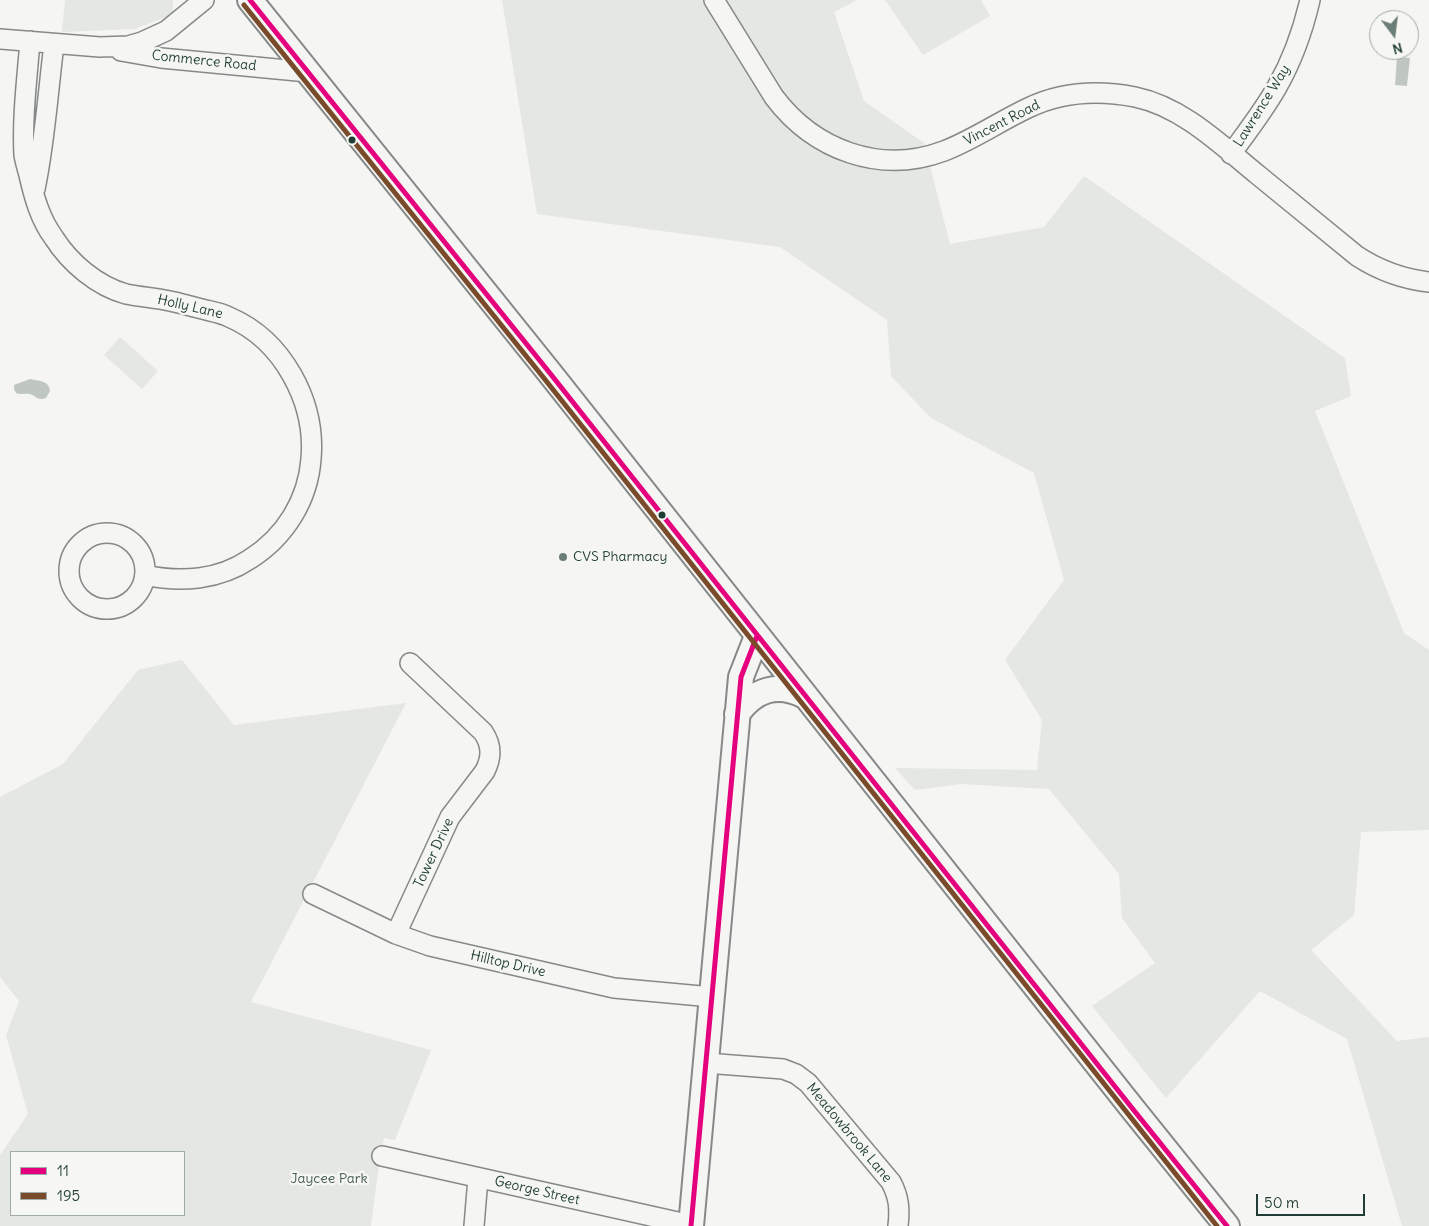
<!DOCTYPE html>
<style>
body{margin:0}
#map{position:relative;width:1429px;height:1226px;overflow:hidden;background:#f5f5f3;font-family:Delius,sans-serif}
canvas{display:block}
.legend{position:absolute;left:10px;top:1151px;width:175px;height:65px;box-sizing:border-box;background:#f6f6f2;border:1px solid #a0aca6;margin:0;padding:6px 9px;list-style:none;font-size:15px;color:#1f3d34}
.legend li{display:flex;align-items:center;gap:10px;height:25px}
.legend b{width:25px;border:1px solid #a0aca6}
.north{position:absolute;left:1369px;top:10px;width:50px;height:50px;box-sizing:border-box;background:#f6f6f2;border:1px solid #a0aca6;border-radius:50%;rotate:165deg;font-size:14px;font-weight:700;line-height:20px;text-align:center;color:#1f3d34}
.north::after{content:'';display:block;margin:auto;width:18px;height:22px;background:#6a7d77;clip-path:polygon(50% 0,100% 100%,50% 72%,0 100%)}
.scale{position:absolute;left:1256px;top:1194px;width:109px;height:22px;box-sizing:border-box;border:2px solid #1f3d34;border-top:0;padding-left:6px;font-size:15px;line-height:18px;white-space:nowrap;color:#1f3d34;-webkit-text-stroke:4px #f6f6f2;paint-order:stroke}
</style>
<div id="map">
<canvas width="1429" height="1226"></canvas>
<ul class="legend">
<li><b style="height:6px;background:#e5007d"></b>11</li>
<li><b style="height:6px;background:#7a4b2a"></b>195</li>
</ul>
<div class="north">N</div>
<div class="scale">50 m</div>
</div>
<script>
const g = document.querySelector('canvas').getContext('2d');
g.lineJoin = 'round';
function paint(path, color) { g.fillStyle = color; g.fill(path, 'evenodd'); }
function stroke(path, color, width, dash) { g.strokeStyle = color; g.lineWidth = width; g.lineCap = dash ? 'butt' : 'round'; g.setLineDash(dash || []); g.stroke(path); }
function label(font, color, halo, rows, align = 'center') {
  g.font = font + ' Delius,sans-serif'; g.lineWidth = 5; g.setLineDash([]); g.textBaseline = 'middle'; g.strokeStyle = halo; g.fillStyle = color; for (const [text, x, y, turn = 0] of rows) {
    g.save(); g.translate(x, y); g.rotate((+turn || 0) * Math.PI / 180); g.textAlign = isNaN(turn) ? turn : align; if (halo) g.strokeText(text, 0, 0); g.fillText(text, 0, 0); g.restore();
  }
}
paint(new Path2D(`
 M 65,0 L 173,0 L 173,14 L 135,29 L 62,32 Z
 M 502,0 L 857,0 L 834,12 L 864,101 L 924,143 L 950,244 L 1044,227 L 1084,176 L 1345,358 L 1351,396 L 1315,411 L 1404,633 L 1429,650 L 1429,830 L 1361,832 L 1354,915 L 1311,950 L 1397,1041 L 1429,1037 L 1429,1226 L 1402,1226 L 1347,1039 L 1260,991 L 1166,1098 L 1092,1006 L 1155,963 L 1122,918 L 1119,874 L 1049,789 L 961,784 L 915,790 L 895,768 L 1037,770 L 1042,720 L 1005,660 L 1064,580 L 1034,473 L 931,418 L 891,376 L 887,320 L 780,247 L 537,214 Z
 M 885,0 L 981,0 L 990,16 L 923,55 Z
 M 120,337 L 158,371 L 142,389 L 104,355 Z
 M 182,660 L 234,725 L 406,703 L 251,1002 L 431,1050 L 395,1140 L 384,1138 L 379,1165 L 371,1226 L 0,1226 L 0,1155 L 28,1114 L 6,1035 L 19,1001 L 0,977 L 0,797 L 63,764 L 138,670 ZM 11,1152 L 184,1152 L 184,1215 L 11,1215 Z`), '#e4e7e3');
paint(new Path2D(`
 M 1397,57 L 1410,58 L 1407,86 L 1395,85 Z
 M 30,379 C 39,381 49,380 50,391 L 46,398 C 36,401 37,396 30,394 C 25,393 21,395 16,393 L 14,389 L 14,385 Z`), '#c0c7c3');
const minor = new Path2D(`
 M 714,0 L 774,97 C 814,150 880,175 944,151 C 973,140 1000,121 1028,108 C 1061,92 1099,90 1135,97 C 1183,107 1221,145 1258,175 C 1291,202 1324,229 1357,256 C 1380,271 1402,279 1429,282
 M 0,39 L 100,47 L 128,46 L 142,42 L 166,31 L 204,0
 M 30,41 C 27,79 22,117 24,155 C 25,161 27,168 29,175 C 34,197 40,219 54,238 C 70,263 97,286 126,294 C 141,297 156,298 170,301 C 180,303 189,306 198,308 C 208,311 220,312 229,317 C 283,340 316,402 311,459 C 308,500 285,537 250,559 C 219,580 181,583 145,575
 M 121,51 L 161,58 L 308,72
 M 1231,154 C 1247,132 1264,110 1277,87 C 1293,59 1303,30 1310,0
 M 35,189 C 45,141 48,92 54,44
 M69 571a38 38 0 1 1 76 0a38 38 0 1 1-76 0Z
 M 313,894 L 396,934 L 430,946 L 614,988 L 712,997
 M 396,934 L 450,817 L 485,771 C 492,757 492,745 483,732 L 410,663
 M 706,1063 L 783,1069 L 796,1074 L 808,1083 L 891,1182 C 899,1197 900,1209 898,1226
 M 382,1156 L 691,1225
 M 474,1226 L 478,1178`);
const major = new Path2D(`
 M 250,0 L 549,372 L 1132,1108 L 1227,1226
 M 737,714 C 755,689 778,682 805,696
 M 691,1226 L 741,677 L 757,636`);
stroke(minor, '#858a88', 22);
stroke(major, '#858a88', 28);
stroke(minor, '#f5f5f3', 19);
stroke(major, '#f5f5f3', 24);
stroke(new Path2D(`
 M 250,0 L 549,372 L 1132,1108 L 1227,1226
 M 691,1226 L 741,677 L 757,636`), '#e5007d', 5);
stroke(new Path2D(`
 M 244,5 L 543,377 L 1217,1226`), '#7a4b2a', 5);
for (const [x, y, r, color] of [
 [352,140,4.5,"#1f3d34"],
 [662,515,4.5,"#1f3d34"],
 [563,557,5,"#6a7d77"]
]) { const dot = new Path2D(); dot.arc(x, y, r, 0, 2 * Math.PI); g.fillStyle = color; g.fill(dot); stroke(dot, '#f6f6f2', 2); }
label('14px', '#1f3d34', '#f6f6f2', [
 ["Commerce Road",204,61,6],
 ["Lawrence Way",1262,106,-58],
 ["Vincent Road",1002,123,-27],
 ["Holly Lane",190,307,13],
 ["Tower Drive",434,853,-65],
 ["Hilltop Drive",508,964,13],
 ["Meadowbrook Lane",849,1133,50],
 ["George Street",537,1191,13]
]);
label('14px', '#1f3d34', '#f6f6f2', [
 ["CVS Pharmacy",573,557]
], 'left');
label('14px', '#445d54', '#f6f6f2', [
 ["Jaycee Park",329,1179]
]);
</script>
